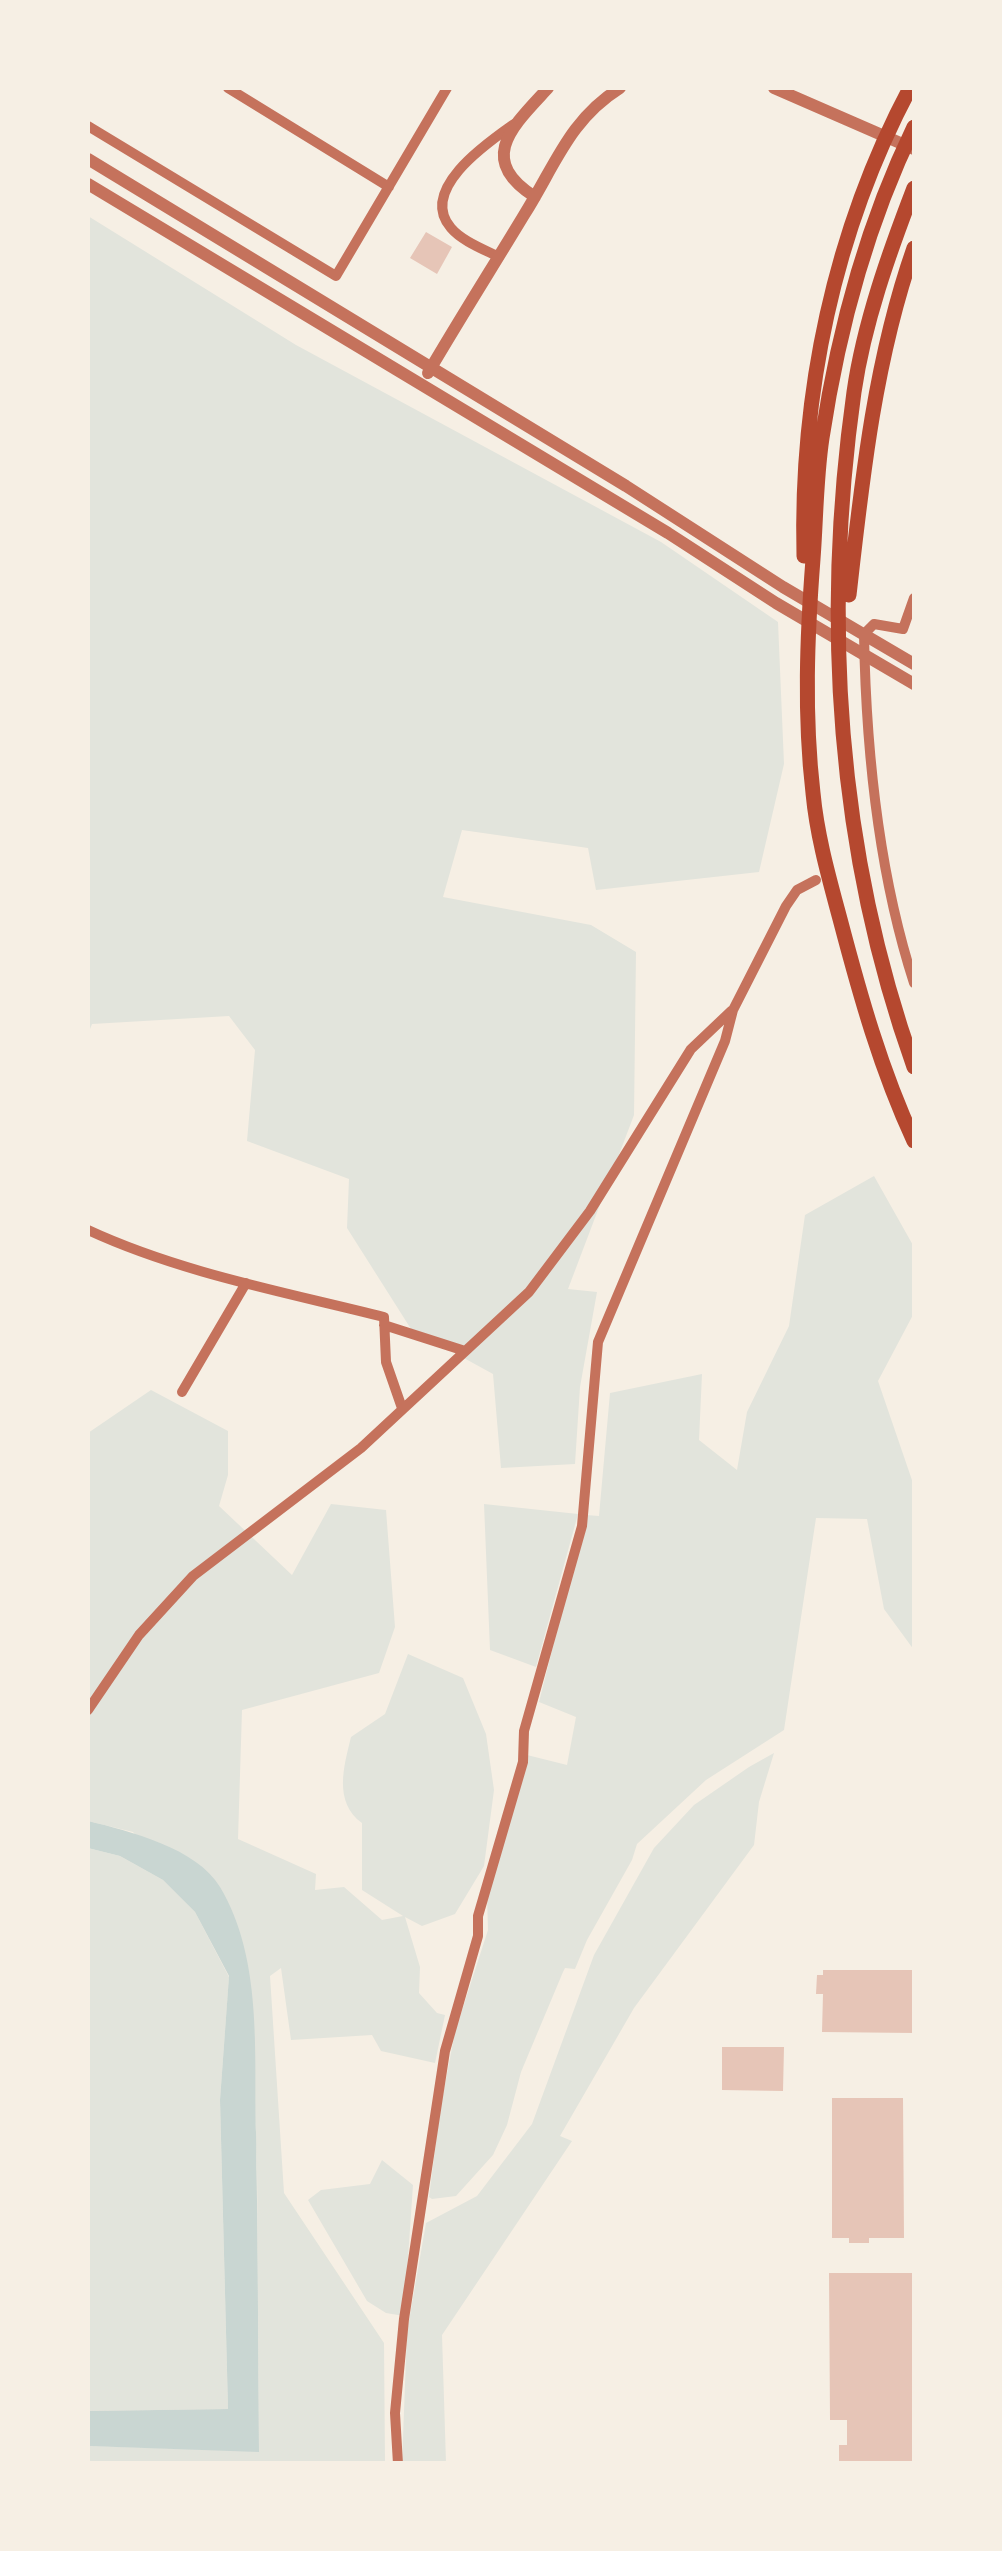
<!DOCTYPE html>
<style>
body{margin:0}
#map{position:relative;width:1002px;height:2551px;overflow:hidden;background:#f6efe4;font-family:"Space Grotesk",sans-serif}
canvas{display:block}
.frame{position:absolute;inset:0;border:90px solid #f6efe4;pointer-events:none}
</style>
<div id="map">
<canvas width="1002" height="2551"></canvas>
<div class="frame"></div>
</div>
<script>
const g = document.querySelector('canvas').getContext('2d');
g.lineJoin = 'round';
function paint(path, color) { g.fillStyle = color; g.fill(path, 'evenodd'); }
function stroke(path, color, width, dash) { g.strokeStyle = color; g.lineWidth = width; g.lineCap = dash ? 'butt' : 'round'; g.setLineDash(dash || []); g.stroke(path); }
paint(new Path2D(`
 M 88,216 L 296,345 L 661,542 L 778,622 L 784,764 L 759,872 L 596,890 L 588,848 L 462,830 L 443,897 L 591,925 L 636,952 L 634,1115 L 568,1289 L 597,1292 L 580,1387 L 575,1464 L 501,1468 L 493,1374 L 411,1329 L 347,1228 L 349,1179 L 247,1141 L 255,1050 L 229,1016 L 92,1024 L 88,1034 Z
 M 874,1176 L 914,1247 L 914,1313 L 878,1381 L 914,1486 L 914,1650 L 884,1609 L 867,1519 L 816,1518 L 784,1730 L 706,1780 L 637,1844 L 632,1860 L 587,1940 L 575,1969 L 565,1968 L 563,1972 L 521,2072 L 507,2125 L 493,2155 L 456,2196 L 432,2199 L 429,2197 L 440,2110 L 455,2032 L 488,1930 L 487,1895 L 527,1755 L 567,1765 L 576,1717 L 539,1702 L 586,1515 L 599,1516 L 610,1393 L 702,1374 L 699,1440 L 737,1470 L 747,1412 L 789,1326 L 805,1215 Z
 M 151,1390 L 228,1431 L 228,1475 L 219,1506 L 292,1575 L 331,1504 L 386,1510 L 395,1627 L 379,1673 L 242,1710 L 238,1839 L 316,1874 L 315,1890 L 344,1887 L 382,1920 L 403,1916 L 362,1890 L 362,1823 C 333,1802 344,1766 351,1737 L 385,1714 L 408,1654 L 463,1678 L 486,1734 L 494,1790 L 484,1866 L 455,1914 L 422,1926 L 405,1917 L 420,1967 L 419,1993 L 437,2013 L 445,2015 L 435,2063 L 381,2051 L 372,2035 L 291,2040 L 281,1968 L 270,1976 L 284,2193 L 384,2343 L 385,2463 L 88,2463 L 88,2446 L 259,2451 L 257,2169 L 249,1979 L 133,1832 L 88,1821 L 88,1433 Z
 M 484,1504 L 578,1514 L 536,1667 L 490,1650 Z
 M 774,1753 L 759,1802 L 754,1845 L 634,2008 L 560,2136 L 572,2141 L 442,2335 L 446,2463 L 402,2464 L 407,2332 L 426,2223 L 477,2196 L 532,2124 L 594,1955 L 654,1848 L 694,1805 L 749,1767 Z
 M 88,1848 L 120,1856 L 163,1880 L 195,1912 L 229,1977 L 220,2100 L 228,2409 L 88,2411 Z
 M 382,2160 L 413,2185 L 404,2316 L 386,2313 L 367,2301 L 308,2200 L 321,2190 L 370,2184 Z`), '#e2e4dc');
paint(new Path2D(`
 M 88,1821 C 129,1831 197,1848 220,1887 C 263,1959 254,2053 256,2133 C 258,2239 258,2346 259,2452 L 88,2446 L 88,2411 L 228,2409 L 220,2100 L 229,1976 L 195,1912 L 163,1880 L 120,1856 L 88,1848 Z`), '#c9d6d2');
paint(new Path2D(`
 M 426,232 L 452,247 L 437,274 L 410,258 Z
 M 823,1970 L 914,1970 L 914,2033 L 822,2032 L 823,1994 L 816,1994 L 817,1975 L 823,1975 Z
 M 722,2047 L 784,2047 L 783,2091 L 722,2090 Z
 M 832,2098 L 903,2098 L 904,2238 L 869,2238 L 869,2243 L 849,2243 L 849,2238 L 832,2238 Z
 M 829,2273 L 914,2273 L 914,2464 L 839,2464 L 839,2445 L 847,2445 L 847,2420 L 830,2420 Z`), '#e6c5b7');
stroke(new Path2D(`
 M 228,88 L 389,187
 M 88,126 L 336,276 L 447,88
 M 499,257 C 483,249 462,241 451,228 C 418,190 487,143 514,124
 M 914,598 L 903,629 L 874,624 L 864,634 C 866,751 878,872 914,983
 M 88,1230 C 181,1273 285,1292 384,1317 L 386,1362 L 402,1408
 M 384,1325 L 465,1351
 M 182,1392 L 246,1283
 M 88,1710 L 139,1635 L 193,1576 L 361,1448 L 529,1292 L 590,1211 L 691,1049 L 731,1011
 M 398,2464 L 395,2413 L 404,2319 L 445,2051 L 478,1936 L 478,1916 L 523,1762 L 524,1731 L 582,1526 L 598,1342 L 725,1041 L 733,1010 L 786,906 L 797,890 L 816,880`), '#c5725c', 10);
stroke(new Path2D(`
 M 774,88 L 914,149
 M 88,159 L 626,486 L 783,587 L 914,664
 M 88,184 L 668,533 L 776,603 L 914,684
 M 535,197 C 475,159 514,125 548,88
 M 428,373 C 459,320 492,268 524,215 C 555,166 569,120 620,88`), '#c5725c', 12);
stroke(new Path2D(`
 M 914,127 C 867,224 838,332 822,438 C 816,478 816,519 813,559 C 807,637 804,715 813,793 C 817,836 829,878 840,919 C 860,995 881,1070 914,1141
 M 914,188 C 889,253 864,323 854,392 C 822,619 837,851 914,1067
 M 804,556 C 800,394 834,231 910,88
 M 849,595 C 862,479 875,359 914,248`), '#b5482f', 15);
</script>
